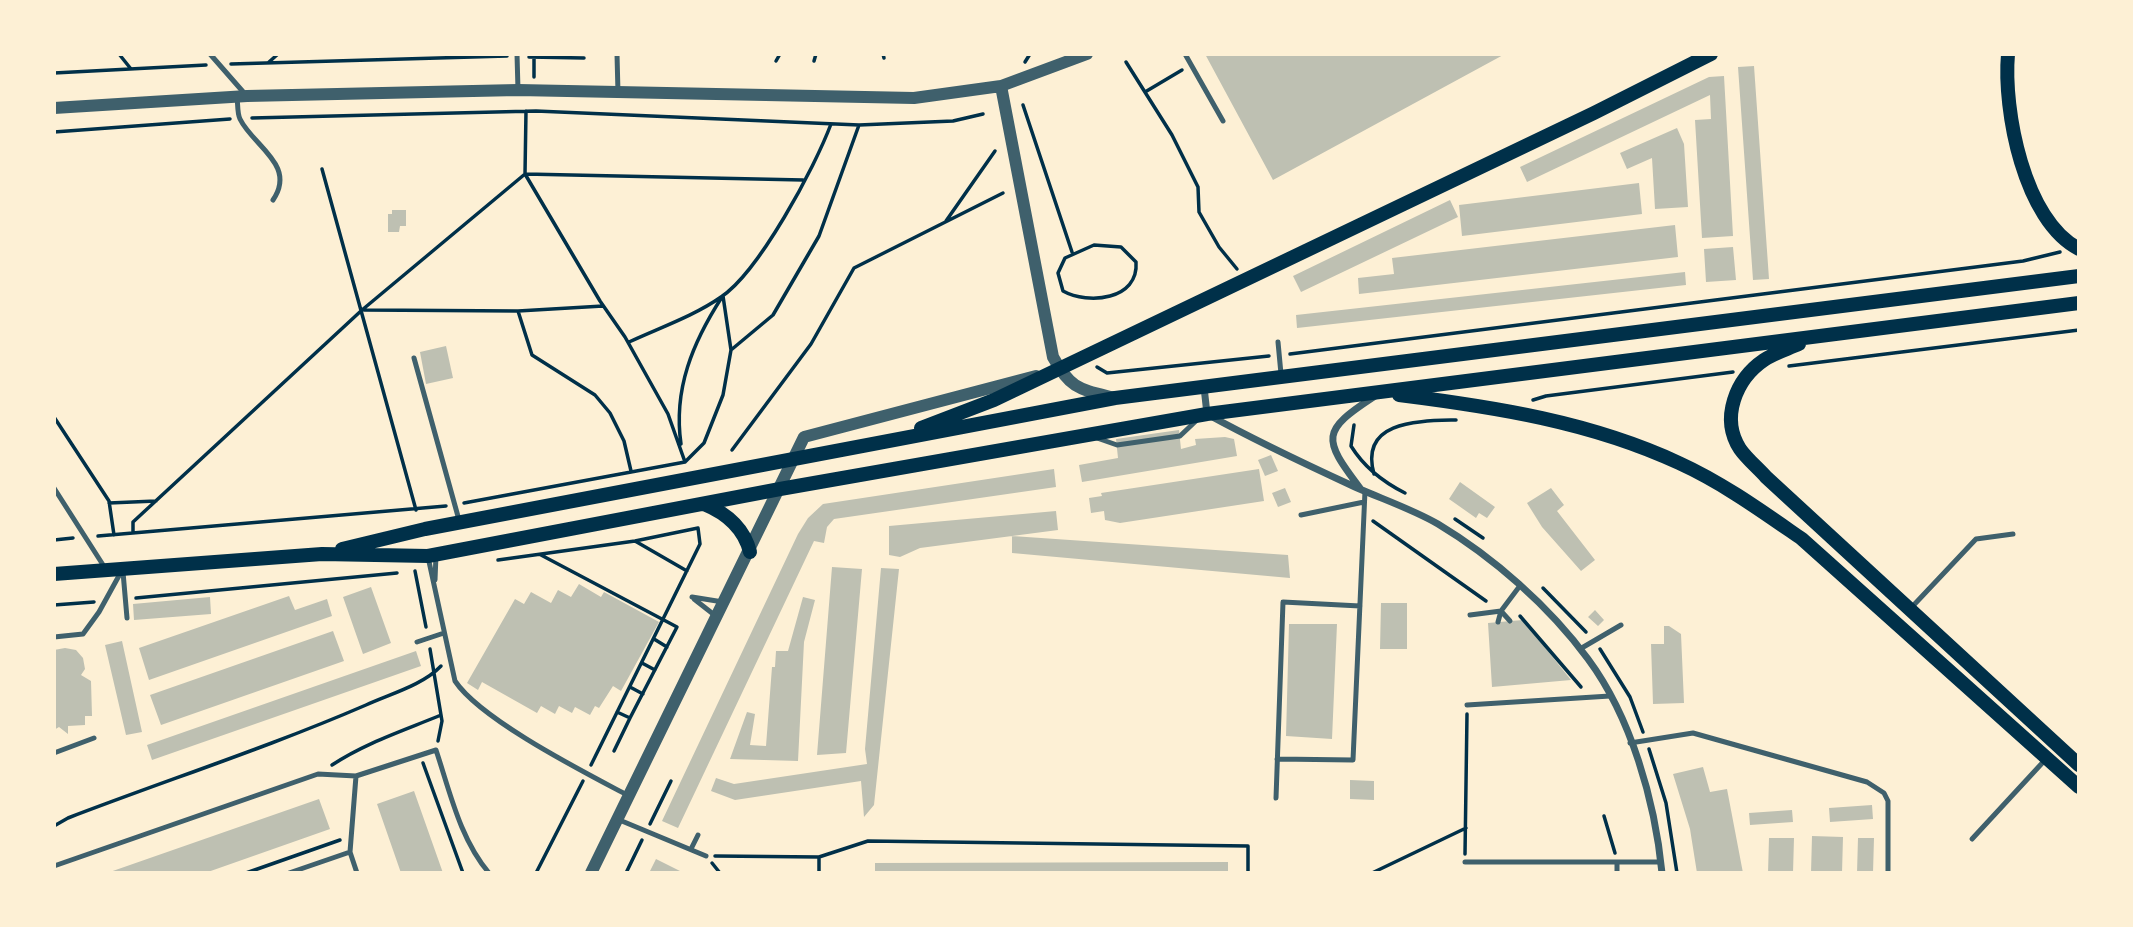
<!DOCTYPE html>
<style>
body{margin:0}
#map{position:relative;width:2133px;height:927px;overflow:hidden;background:#fdf0d5;font-family:"Fira Sans Condensed",sans-serif}
canvas{display:block}
.frame{position:absolute;inset:0;border:56px solid #fdf0d5;pointer-events:none}
</style>
<div id="map">
<canvas width="2133" height="927"></canvas>
<div class="frame"></div>
</div>
<script>
const g = document.querySelector('canvas').getContext('2d');
g.lineJoin = 'round';
function paint(path, color) { g.fillStyle = color; g.fill(path, 'evenodd'); }
function stroke(path, color, width, dash) { g.strokeStyle = color; g.lineWidth = width; g.lineCap = dash ? 'butt' : 'round'; g.setLineDash(dash || []); g.stroke(path); }
paint(new Path2D(`
 M 1205,54 L 1505,54 L 1273,180 Z
 M 1754,66 L 1769,279 L 1753,280 L 1738,67 Z
 M 1724,76 L 1733,236 L 1702,238 L 1695,120 L 1711,119 L 1710,95 L 1527,182 L 1520,167 L 1709,77 Z
 M 1677,128 L 1684,144 L 1688,207 L 1655,209 L 1652,158 L 1627,169 L 1620,153 Z
 M 1639,183 L 1642,214 L 1462,236 L 1459,205 Z
 M 1450,200 L 1458,217 L 1301,292 L 1293,276 Z
 M 392,210 L 406,210 L 406,226 L 400,226 L 399,232 L 388,232 L 388,214 L 392,214 Z
 M 1675,225 L 1678,257 L 1359,294 L 1358,278 L 1394,274 L 1392,258 Z
 M 1733,247 L 1736,280 L 1706,282 L 1704,249 Z
 M 1685,272 L 1686,285 L 1297,328 L 1296,315 Z
 M 446,346 L 453,378 L 426,384 L 420,352 Z
 M 1179,430 L 1181,449 L 1196,445 L 1195,439 L 1225,437 L 1234,439 L 1237,456 L 1082,482 L 1079,465 L 1118,458 L 1116,439 Z
 M 1271,455 L 1278,471 L 1265,476 L 1258,460 Z
 M 1054,469 L 1056,487 L 834,519 L 827,527 L 824,543 L 814,541 L 678,828 L 662,821 L 798,534 L 808,518 L 823,504 Z
 M 1259,469 L 1264,501 L 1120,523 L 1105,520 L 1104,511 L 1091,513 L 1089,498 L 1102,496 L 1101,493 Z
 M 1460,482 L 1495,507 L 1487,518 L 1479,513 L 1476,518 L 1449,499 Z
 M 1285,488 L 1291,502 L 1278,507 L 1272,493 Z
 M 1551,488 L 1564,505 L 1557,511 L 1595,560 L 1581,571 L 1542,527 L 1527,503 Z
 M 1056,511 L 1058,530 L 920,548 L 900,557 L 889,555 L 889,526 Z
 M 1012,536 L 1288,555 L 1290,578 L 1012,553 Z
 M 832,567 L 862,569 L 846,753 L 817,755 Z
 M 881,568 L 899,569 L 874,805 L 864,817 L 861,781 L 735,800 L 711,791 L 716,778 L 734,784 L 867,764 L 865,749 Z
 M 579,584 L 601,597 L 604,592 L 659,622 L 621,691 L 613,686 L 599,708 L 595,706 L 590,715 L 575,707 L 572,713 L 559,706 L 555,714 L 541,706 L 537,713 L 482,682 L 478,690 L 467,683 L 515,599 L 524,604 L 531,592 L 551,603 L 558,590 L 571,597 Z
 M 371,587 L 391,643 L 363,654 L 343,597 Z
 M 289,596 L 295,610 L 327,599 L 332,616 L 149,680 L 139,648 Z
 M 210,597 L 211,614 L 134,620 L 133,604 Z
 M 803,597 L 815,600 L 804,642 L 798,761 L 730,759 L 747,712 L 755,714 L 750,745 L 766,746 L 772,667 L 775,667 L 776,651 L 788,651 Z
 M 1381,603 L 1407,603 L 1407,649 L 1380,649 Z
 M 1595,610 L 1604,620 L 1598,626 L 1588,617 Z
 M 1523,620 L 1571,680 L 1492,687 L 1488,623 Z
 M 1289,624 L 1337,624 L 1332,739 L 1286,736 Z
 M 1664,626 L 1669,626 L 1681,634 L 1684,703 L 1653,704 L 1651,644 L 1664,644 Z
 M 333,631 L 344,661 L 161,725 L 150,695 Z
 M 122,641 L 142,732 L 126,735 L 105,645 Z
 M 65,648 L 76,650 L 83,658 L 85,669 L 81,675 L 91,681 L 92,716 L 85,716 L 85,725 L 68,726 L 68,734 L 59,727 L 54,730 L 54,650 Z
 M 416,651 L 421,666 L 152,760 L 147,745 Z
 M 1703,767 L 1710,792 L 1727,789 L 1743,873 L 1697,873 L 1690,829 L 1673,774 Z
 M 1350,780 L 1374,781 L 1374,800 L 1350,799 Z
 M 414,791 L 443,873 L 401,873 L 377,804 Z
 M 319,799 L 330,829 L 205,873 L 107,873 Z
 M 1872,805 L 1873,819 L 1830,822 L 1829,808 Z
 M 1792,810 L 1793,822 L 1750,825 L 1749,813 Z
 M 1812,836 L 1843,837 L 1842,873 L 1811,873 Z
 M 1769,838 L 1794,838 L 1793,873 L 1768,873 Z
 M 1858,838 L 1874,838 L 1873,873 L 1857,873 Z
 M 656,859 L 684,873 L 649,873 Z
 M 1228,862 L 1228,873 L 875,873 L 875,863 Z`), '#bec0b2');
stroke(new Path2D(`
 M 119,54 L 131,69
 M 883,54 L 884,58
 M 529,57 L 584,58
 M 534,57 L 534,77
 M 776,61 L 780,54
 M 814,61 L 816,54
 M 269,62 L 278,54
 M 1025,62 L 1030,54
 M 1126,62 L 1172,135 L 1198,187 L 1199,212 L 1219,247 L 1237,269
 M 231,64 L 507,56
 M 54,73 L 206,65
 M 1145,92 L 1182,70
 M 1023,105 L 1072,252
 M 526,111 L 525,174 L 600,301 L 625,337 L 668,414 L 685,462
 M 252,118 L 536,111 L 859,125 L 953,121 L 983,114
 M 54,132 L 230,119
 M 322,169 L 416,510
 M 946,221 L 995,151
 M 1094,245 L 1121,247 L 1136,262 C 1139,300 1088,305 1063,291 L 1058,273 L 1065,258 Z
 M 364,310 L 518,311 L 603,306
 M 518,311 L 532,355 L 595,395 L 610,413 L 624,441 L 631,471
 M 629,342 C 659,328 694,316 721,297 C 759,272 815,167 831,124
 M 731,350 L 773,315 L 819,236 L 859,125
 M 1290,354 L 2023,261 L 2060,252
 M 1789,366 L 2079,330
 M 1097,367 L 1107,373 L 1269,356
 M 1533,400 L 1546,396 L 1733,372
 M 54,417 L 109,501 L 114,535
 M 1354,425 L 1351,446 C 1364,467 1383,482 1405,493
 M 681,444 C 673,389 693,342 722,297
 M 732,450 L 811,344 L 854,268 L 1003,193
 M 1374,474 C 1359,420 1419,421 1456,420
 M 109,503 L 156,501
 M 464,503 L 685,462 L 704,443 L 723,395 L 731,350 L 723,296
 M 1455,519 L 1483,538
 M 1373,521 L 1486,601
 M 133,533 L 133,522 L 362,310 L 525,174 L 803,180
 M 98,536 L 446,506
 M 54,540 L 73,538
 M 635,541 L 687,571
 M 541,555 L 677,627 L 630,718 L 617,712
 M 498,560 L 635,541 L 698,528 L 700,544 L 591,765
 M 415,571 L 426,627
 M 1543,588 L 1586,632
 M 136,598 L 397,573
 M 54,605 L 94,602
 M 1520,616 L 1581,687
 M 654,639 L 667,647
 M 430,649 L 442,721 L 438,741
 M 1600,649 L 1630,697 L 1643,732
 M 642,663 L 655,670
 M 630,687 L 643,694
 M 1649,749 L 1666,803 L 1677,873
 M 614,751 L 630,718
 M 423,763 L 463,873
 M 332,765 C 365,743 405,730 441,715
 M 1604,816 L 1615,853
 M 650,824 L 671,781
 M 54,826 L 68,818 C 167,780 269,747 366,705 C 390,694 423,685 441,666
 M 1465,854 L 1467,714
 M 715,856 L 819,857 L 868,841 L 1248,846 L 1248,873
 M 819,857 L 819,873
 M 712,863 L 720,873
 M 246,873 L 340,840
 M 536,873 L 583,781
 M 626,873 L 642,840
 M 1372,873 L 1466,828`), '#003049', 3.5);
stroke(new Path2D(`
 M 210,54 L 245,94
 M 517,54 L 518,90
 M 617,54 L 618,93
 M 1185,54 L 1223,121
 M 237,97 C 238,103 237,113 240,119 C 253,146 297,165 273,200
 M 1278,342 L 1281,374
 M 414,358 L 459,520
 M 1097,438 L 1117,445 L 1180,436 L 1198,419
 M 54,488 L 105,568
 M 1301,515 L 1364,502
 M 428,557 L 455,681 C 481,720 584,772 629,796
 M 123,572 L 127,618
 M 435,580 L 436,555
 M 692,597 L 723,602
 M 694,599 L 717,617
 M 1910,609 L 1976,539 L 2013,534
 M 1501,611 L 1510,621
 M 1470,615 L 1501,611 L 1519,587
 M 1498,622 L 1501,611
 M 54,637 L 83,634 L 99,612 L 121,572
 M 417,642 L 444,633
 M 1580,649 L 1621,625
 M 1467,705 L 1610,696
 M 1630,743 L 1693,733 L 1867,782 L 1884,793 L 1888,801 L 1888,873
 M 54,753 L 94,738
 M 1277,759 L 1353,760 L 1365,491
 M 1276,798 L 1283,602 L 1360,606
 M 617,819 L 706,856
 M 1972,839 L 2045,760
 M 691,849 L 698,835
 M 350,852 L 356,776
 M 1465,862 L 1661,862
 M 1617,862 L 1617,873
 M 54,866 L 318,774 L 356,776 L 436,750 C 450,792 460,839 489,873
 M 289,873 L 350,852 L 357,873`), '#3f606c', 5);
stroke(new Path2D(`
 M 1204,387 L 1207,414 C 1256,441 1305,464 1355,487 C 1382,499 1412,509 1438,524 C 1493,557 1549,606 1588,659 C 1631,717 1655,801 1662,873
 M 1360,488 C 1322,438 1321,431 1375,396`), '#3f606c', 7);
stroke(new Path2D(`
 M 1001,86 L 1053,357 C 1070,388 1078,389 1111,397
 M 54,108 L 247,96 L 518,90 L 914,98 L 1001,86 L 1087,54
 M 591,873 L 804,437 L 1036,376`), '#3f606c', 12);
stroke(new Path2D(`
 M 2008,54 C 2003,110 2024,221 2079,249
 M 1799,344 C 1788,349 1774,353 1764,360 C 1736,379 1720,418 1740,449 C 1747,459 1758,468 1766,477 L 2079,765
 M 1399,395 C 1495,407 1591,422 1679,463 C 1723,483 1763,512 1802,539 L 2079,787
 M 921,428 L 994,400 L 1594,113 L 1711,54
 M 704,504 C 726,513 744,528 750,552
 M 342,549 L 425,529 L 1115,398 L 2079,276
 M 54,574 L 322,554 L 428,556 L 780,489 L 1207,414 L 2079,303`), '#003049', 14);
</script>
